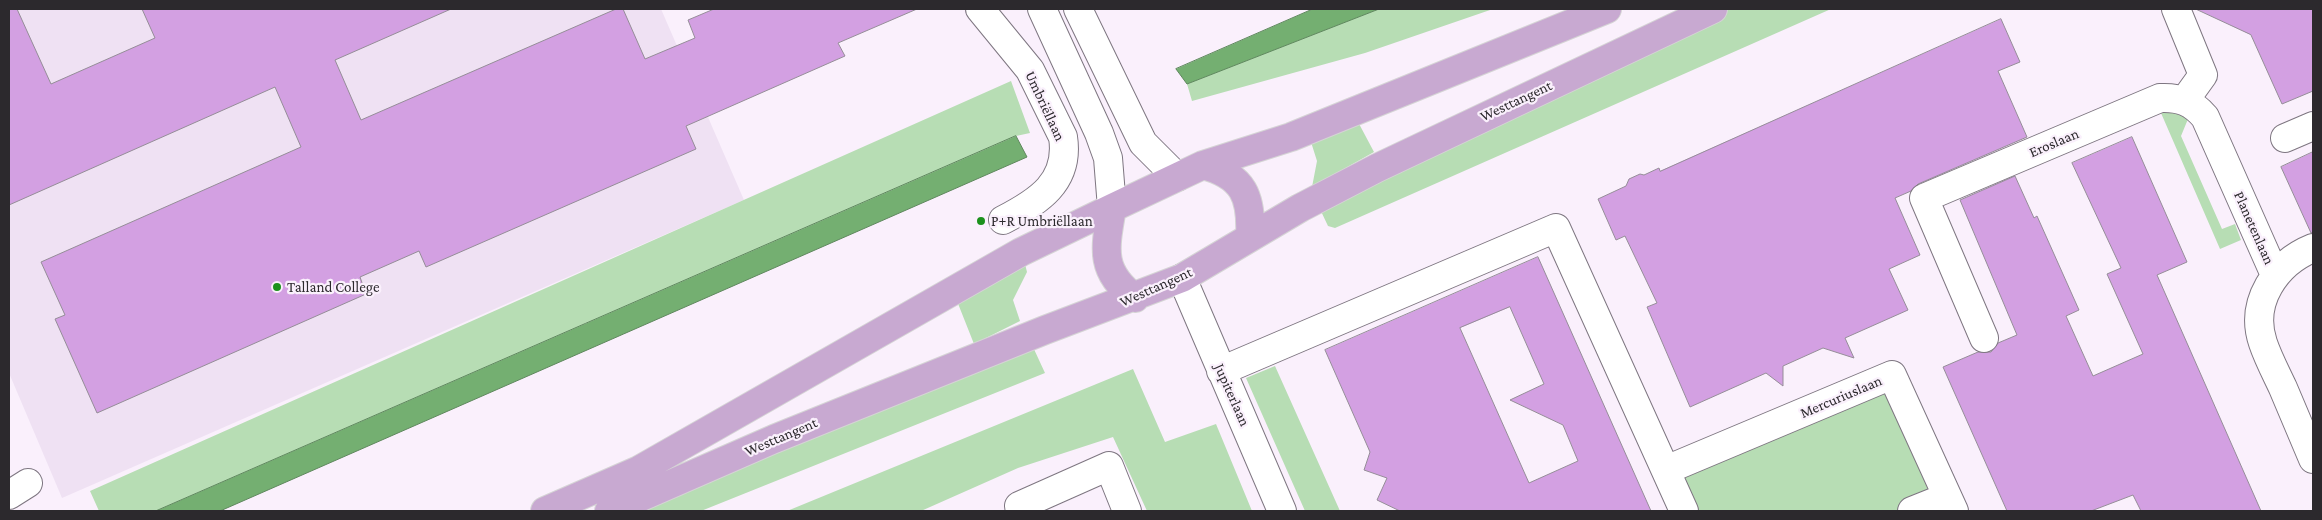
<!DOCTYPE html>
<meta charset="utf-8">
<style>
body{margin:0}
#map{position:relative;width:2322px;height:520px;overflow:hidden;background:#faf0fc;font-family:"Crimson Pro",serif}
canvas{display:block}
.frame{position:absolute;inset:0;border:10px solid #2c292d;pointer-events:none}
</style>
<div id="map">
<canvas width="2322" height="520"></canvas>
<div class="frame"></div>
</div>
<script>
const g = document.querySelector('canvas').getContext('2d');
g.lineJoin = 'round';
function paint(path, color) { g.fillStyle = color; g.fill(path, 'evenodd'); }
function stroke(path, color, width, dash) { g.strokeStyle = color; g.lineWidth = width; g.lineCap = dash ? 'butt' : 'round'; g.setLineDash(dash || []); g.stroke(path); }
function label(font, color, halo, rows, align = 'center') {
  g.font = font + ' "Crimson Pro",serif'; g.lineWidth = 4.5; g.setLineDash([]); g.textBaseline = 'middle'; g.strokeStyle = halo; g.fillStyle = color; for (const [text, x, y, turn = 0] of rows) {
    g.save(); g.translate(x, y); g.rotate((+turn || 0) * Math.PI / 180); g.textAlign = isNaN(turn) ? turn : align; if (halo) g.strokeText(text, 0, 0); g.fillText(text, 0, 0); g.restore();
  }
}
paint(new Path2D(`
 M 9,9 L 661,9 L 744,200 L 62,498 L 9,373 Z`), '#efe1f3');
paint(new Path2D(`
 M 1379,9 L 1493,9 L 1365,53 L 1192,101 L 1187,84 Z
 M 1725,9 L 1831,9 L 1335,228 L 1328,226 L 1319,207 Z
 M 1011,81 L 1030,133 L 1016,136 L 156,511 L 99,511 L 90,491 Z
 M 2174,109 L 2188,119 L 2181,136 L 2222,229 L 2235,224 L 2241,240 L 2220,249 L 2161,113 Z
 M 1357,120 L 1374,152 L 1312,187 L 1317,161 L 1311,142 Z
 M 1023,256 L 1027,272 L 1013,300 L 1020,321 L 974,344 L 955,296 Z
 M 1033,347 L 1045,373 L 701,511 L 643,511 L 805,438 Z
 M 1275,366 L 1340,511 L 1305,511 L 1246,378 Z
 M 1133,369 L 1165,442 L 1216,424 L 1252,511 L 1147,511 L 1113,437 L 1018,468 L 921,511 L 787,511 Z
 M 1892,375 L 1947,497 L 1912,511 L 1684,511 L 1666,470 Z`), '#b7ddb4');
const water = new Path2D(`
 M 1313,9 L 1379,9 L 1187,84 L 1176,69 Z
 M 1016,136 L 1027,157 L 220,511 L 156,511 Z`);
paint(water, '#74af71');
stroke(water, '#5e875d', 1);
const building = new Path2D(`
 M 9,9 L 17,9 L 51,84 L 155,38 L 142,9 L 451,9 L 335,60 L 361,120 L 616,9 L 623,9 L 645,59 L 695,38 L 688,20 L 714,9 L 917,9 L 838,43 L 845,56 L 686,126 L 696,149 L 426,267 L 419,251 L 360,277 L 366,294 L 97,413 L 55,319 L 65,315 L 41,262 L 301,147 L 275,87 L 9,205 Z
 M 2196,9 L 2313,9 L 2313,91 L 2282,104 L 2251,35 Z
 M 2001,19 L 2020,62 L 1998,71 L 2027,137 L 1918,184 L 1911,191 L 1895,198 L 1920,255 L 1889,269 L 1908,310 L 1845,338 L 1854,358 L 1823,348 L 1783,366 L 1783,386 L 1766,373 L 1690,407 L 1647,307 L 1657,303 L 1625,236 L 1616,240 L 1598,199 L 1626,186 L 1629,179 L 1640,174 L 1644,175 L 1659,168 L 1660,171 Z
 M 2132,137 L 2187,262 L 2157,275 L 2261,511 L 2141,511 L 2133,495 L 2091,511 L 2007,511 L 1943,367 L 1978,352 L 1991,352 L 1998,343 L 2017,335 L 1960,200 L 2015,176 L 2034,218 L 2037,216 L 2079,310 L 2066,316 L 2093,376 L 2143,354 L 2107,274 L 2121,268 L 2072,163 Z
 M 2313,152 L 2313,232 L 2311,233 L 2281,167 Z
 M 1538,257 L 1651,511 L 1400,511 L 1377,500 L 1387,478 L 1364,470 L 1370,452 L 1325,350 ZM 1510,307 L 1544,384 L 1510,400 L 1563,425 L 1578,461 L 1529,483 L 1460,328 Z`);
paint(building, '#d3a0e2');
stroke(building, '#958d98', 1);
const minor = new Path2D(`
 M 980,9 L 1030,70 L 1063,137 C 1070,182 1038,202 1003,220
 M 1042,9 L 1099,133 L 1108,158 L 1112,208
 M 1078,9 L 1143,143 L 1177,177
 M 2176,9 L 2203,75 L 2185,100
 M 2285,138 L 2313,126
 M 2313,248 C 2276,263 2249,302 2263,343 C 2268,358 2276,373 2283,388 C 2293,412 2303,435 2313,459
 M 1182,278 L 1282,511
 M 1984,338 L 1924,198 L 2160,98 C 2180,97 2192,102 2205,117 L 2275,275
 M 1221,371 L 1556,228 L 1684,511
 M 1666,470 L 1892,375 L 1954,511
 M 9,495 L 28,483
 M 1022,511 L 1019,506 L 1109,466 L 1127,511
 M 1912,511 L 1947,497`);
const major = new Path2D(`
 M 1203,165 C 1244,176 1252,197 1250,237
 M 1112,208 C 1105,248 1099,271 1135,298
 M 545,511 L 639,470 L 1021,252 L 1112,208 L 1203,165 L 1291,137 L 1607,9
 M 609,511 L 774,439 L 1045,330 L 1182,278 L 1300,208 L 1377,168 L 1713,9`);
stroke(minor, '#7e7681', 30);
stroke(major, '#d5d4d5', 30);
stroke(minor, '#fff', 28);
stroke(major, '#c8a9d1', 28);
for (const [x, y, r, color] of [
 [981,221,5,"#1b911c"],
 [277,287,5,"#1b911c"]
]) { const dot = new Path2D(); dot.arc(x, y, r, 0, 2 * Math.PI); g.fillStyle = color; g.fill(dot); stroke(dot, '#faf0fc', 2); }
label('15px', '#2c292d', '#faf0fc', [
 ["Westtangent",1516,101,-25],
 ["Umbriëllaan",1045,106,65],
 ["Eroslaan",2054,143,-23],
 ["Planetenlaan",2254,228,66],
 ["Westtangent",1156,287,-24],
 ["Jupiterlaan",1232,395,66],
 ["Mercuriuslaan",1841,397,-23],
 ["Westtangent",781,437,-23]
]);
label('15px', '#2c292d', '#faf0fc', [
 ["P+R Umbriëllaan",991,221],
 ["Talland College",287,287]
], 'left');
</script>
